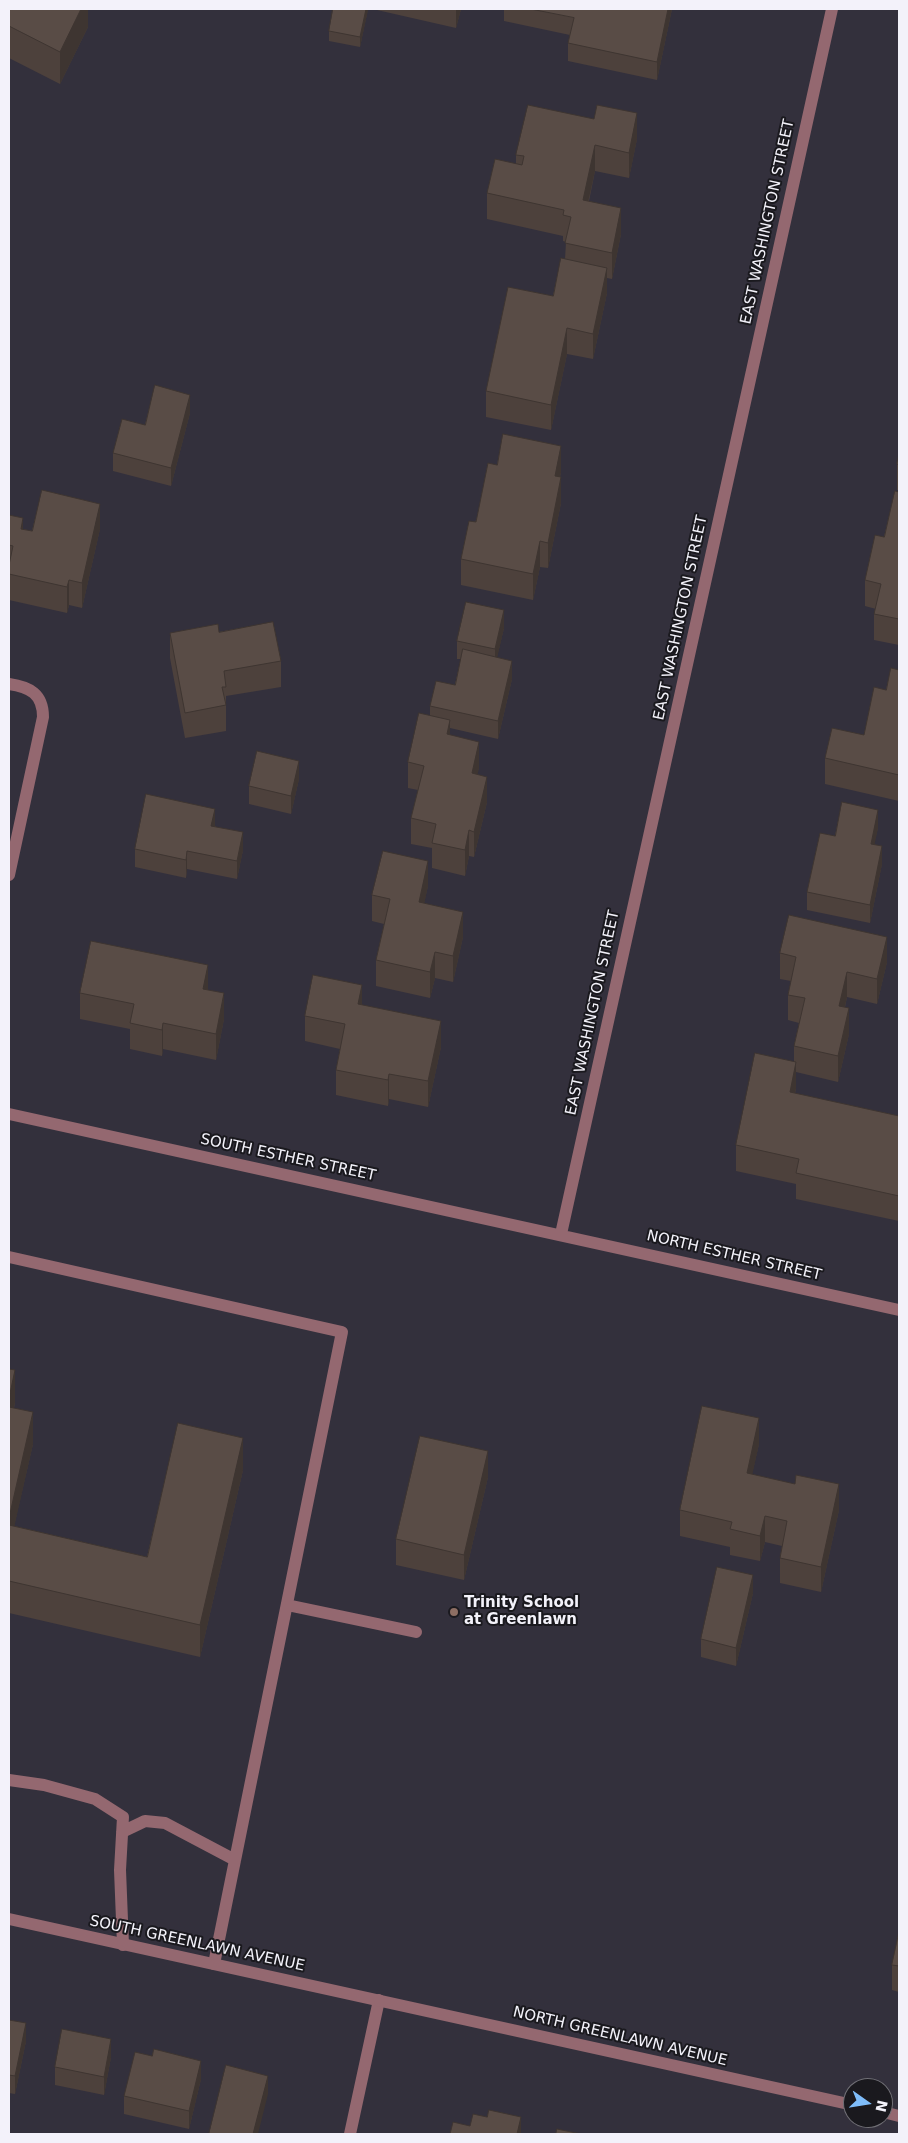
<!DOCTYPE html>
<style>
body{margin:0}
#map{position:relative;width:908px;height:2143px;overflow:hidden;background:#33303c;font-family:"DejaVu Sans",sans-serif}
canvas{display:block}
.frame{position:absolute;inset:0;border:10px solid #f3f2fa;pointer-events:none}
.north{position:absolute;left:843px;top:2078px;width:50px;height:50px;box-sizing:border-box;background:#1a191e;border:1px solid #717076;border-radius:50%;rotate:103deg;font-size:14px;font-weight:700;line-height:20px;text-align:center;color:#f3f2fa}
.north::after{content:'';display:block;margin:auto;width:18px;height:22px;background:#7fbdfa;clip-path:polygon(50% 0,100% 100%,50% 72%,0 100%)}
</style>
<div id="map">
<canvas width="908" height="2143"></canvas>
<div class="frame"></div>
<div class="north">N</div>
</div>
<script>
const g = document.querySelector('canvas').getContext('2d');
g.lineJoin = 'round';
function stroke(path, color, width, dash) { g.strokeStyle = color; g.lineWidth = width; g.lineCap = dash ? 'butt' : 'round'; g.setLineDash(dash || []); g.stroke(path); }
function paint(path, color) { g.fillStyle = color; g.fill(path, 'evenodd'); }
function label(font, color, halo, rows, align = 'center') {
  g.font = font + ' "DejaVu Sans",sans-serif'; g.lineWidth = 4; g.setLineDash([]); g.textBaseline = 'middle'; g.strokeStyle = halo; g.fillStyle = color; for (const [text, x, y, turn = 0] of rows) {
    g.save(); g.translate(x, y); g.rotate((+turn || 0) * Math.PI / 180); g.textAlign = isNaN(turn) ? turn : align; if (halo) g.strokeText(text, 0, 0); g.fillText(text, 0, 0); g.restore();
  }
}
stroke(new Path2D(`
 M 9,1257 L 342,1332 L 214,1964
 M 287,1605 L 416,1632
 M 9,1780 L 44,1785 L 95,1799 L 123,1817 L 120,1870 L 123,1945
 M 122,1832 L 145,1821 L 165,1823 L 235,1860`), '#946870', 12);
stroke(new Path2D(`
 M 9,684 C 30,687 43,694 43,717 L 9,875
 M 9,1114 L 899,1310
 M 561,1234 L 832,9
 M 350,2134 L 379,2000`), '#946870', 12);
stroke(new Path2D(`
 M 9,1919 L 853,2105
 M 883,2112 L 899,2116`), '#946870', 12);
paint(new Path2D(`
 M 9,9 L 88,9 L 88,27 L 60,84 L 9,58 Z
 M 368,9 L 360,47 L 329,41 L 329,31 Z
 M 377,9 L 461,9 L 456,28 L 377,10 Z
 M 504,9 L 672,9 L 657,80 L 568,61 L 568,43 L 570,35 L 504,21 Z
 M 637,139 L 629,178 L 595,171 L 589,201 L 621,234 L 612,279 L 607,278 L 607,293 L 593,359 L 567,354 L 551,430 L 486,417 L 486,391 L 553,296 L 565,259 L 566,242 L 563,241 L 563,236 L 487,219 L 487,193 L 516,164 L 516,155 Z
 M 190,413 L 171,486 L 113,471 L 113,453 L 145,425 Z
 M 899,454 L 899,490 L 897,490 L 897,464 Z
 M 497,465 L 561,472 L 560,477 L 561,503 L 548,568 L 540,567 L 533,600 L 461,585 L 461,559 Z
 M 899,492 L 899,645 L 874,640 L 874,614 L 876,609 L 865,606 L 865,580 L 884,537 Z
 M 9,515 L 23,529 L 32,531 L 100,529 L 82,608 L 69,605 L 67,613 L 9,600 Z
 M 504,628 L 497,657 L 512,679 L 498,739 L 450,728 L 450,735 L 479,768 L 477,774 L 487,802 L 474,857 L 469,856 L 465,876 L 432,868 L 432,848 L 411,844 L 411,818 L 418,790 L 408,788 L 408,762 L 430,715 L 430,706 L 455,685 L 461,659 L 457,659 L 457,641 Z
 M 219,632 L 281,661 L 281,687 L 226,696 L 226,731 L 185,738 L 170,658 L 170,633 Z
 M 899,670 L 899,801 L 825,784 L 825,758 L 864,735 L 886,690 Z
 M 299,779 L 291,814 L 249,804 L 249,786 Z
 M 215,826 L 243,850 L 237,879 L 187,869 L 186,878 L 135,867 L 135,849 Z
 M 878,828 L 874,844 L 882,864 L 870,923 L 807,910 L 807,892 L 835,836 Z
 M 428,886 L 424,903 L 463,937 L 453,982 L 435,978 L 430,998 L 376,986 L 376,960 L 384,924 L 372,921 L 372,895 Z
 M 780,953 L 887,962 L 877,1004 L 847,997 L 845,1007 L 849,1034 L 838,1082 L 796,1072 L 796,1088 L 795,1094 L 899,1116 L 899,1221 L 796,1199 L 796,1184 L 736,1171 L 736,1145 L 794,1062 L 794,1046 L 799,1023 L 788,1020 L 788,995 L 791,981 L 780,979 Z
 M 208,990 L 224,1019 L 216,1060 L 163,1049 L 162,1056 L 130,1049 L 130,1029 L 80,1019 L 80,993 Z
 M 362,1005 L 441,1047 L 428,1107 L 389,1099 L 388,1106 L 336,1095 L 336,1070 L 340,1049 L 305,1041 L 305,1016 Z
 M 9,1369 L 15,1402 L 14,1408 L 33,1444 L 14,1526 L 147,1557 L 243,1470 L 200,1657 L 9,1613 Z
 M 759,1444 L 752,1474 L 839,1510 L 821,1592 L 780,1583 L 780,1558 L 782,1546 L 765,1542 L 760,1561 L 730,1555 L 730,1547 L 680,1536 L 680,1510 Z
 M 488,1477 L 464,1580 L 396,1565 L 396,1539 Z
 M 753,1593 L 736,1666 L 701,1657 L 701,1639 Z
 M 899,1932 L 899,1992 L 892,1990 L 892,1965 Z
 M 9,2020 L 26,2041 L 15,2094 L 9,2093 Z
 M 152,2056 L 201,2079 L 189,2129 L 124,2114 L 124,2096 Z
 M 111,2057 L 104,2095 L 55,2085 L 55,2067 Z`), '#4d413c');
paint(new Path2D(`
 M 81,9 L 88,9 L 88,27 L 60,84 L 60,52 Z
 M 366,9 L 368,9 L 368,10 L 360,47 L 360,37 Z
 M 456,9 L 461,9 L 456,28 Z
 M 668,9 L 672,9 L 657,80 L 657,62 Z
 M 637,113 L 637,139 L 629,178 L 629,153 Z
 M 595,145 L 595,171 L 583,225 L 583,200 Z
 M 621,208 L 621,234 L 612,279 L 612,253 Z
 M 607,268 L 607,293 L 593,359 L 593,334 Z
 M 567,328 L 567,354 L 551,430 L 551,405 Z
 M 190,395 L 190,413 L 171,486 L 171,468 Z
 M 561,446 L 561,472 L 555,502 L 555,476 Z
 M 561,477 L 561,503 L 548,568 L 548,543 Z
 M 100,504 L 100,529 L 82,608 L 82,583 Z
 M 23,518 L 23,544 L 21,529 Z
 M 540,541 L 540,567 L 533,600 L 533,574 Z
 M 69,580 L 69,605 L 67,613 L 67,587 Z
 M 504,610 L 504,628 L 495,667 L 495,649 Z
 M 512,661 L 512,679 L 498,739 L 498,721 Z
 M 450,720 L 450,746 L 447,734 Z
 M 479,742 L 479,768 L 472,799 L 472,773 Z
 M 299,761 L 299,779 L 291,814 L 291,796 Z
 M 487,777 L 487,802 L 474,857 L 474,832 Z
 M 215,809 L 215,827 L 211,826 Z
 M 878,810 L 878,828 L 871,862 L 871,844 Z
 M 469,830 L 469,856 L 465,876 L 465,850 Z
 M 243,832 L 243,850 L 237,879 L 237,861 Z
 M 882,846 L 882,864 L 870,923 L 870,905 Z
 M 187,851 L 187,869 L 186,878 L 186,860 Z
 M 428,861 L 428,886 L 419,928 L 419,902 Z
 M 463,912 L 463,937 L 453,982 L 453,956 Z
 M 887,937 L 887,962 L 877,1004 L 877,979 Z
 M 435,952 L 435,978 L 430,998 L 430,972 Z
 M 208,965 L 208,991 L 203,989 Z
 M 847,972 L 847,997 L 839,1032 L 839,1006 Z
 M 362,985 L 362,1010 L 358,1004 Z
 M 224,993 L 224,1019 L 216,1060 L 216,1034 Z
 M 849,1008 L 849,1034 L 838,1082 L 838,1056 Z
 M 441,1021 L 441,1047 L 428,1107 L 428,1081 Z
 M 163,1023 L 163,1049 L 162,1056 L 162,1030 Z
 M 796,1062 L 796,1088 L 790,1118 L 790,1092 Z
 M 389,1074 L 389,1099 L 388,1106 L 388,1080 Z
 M 15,1370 L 15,1402 L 9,1430 L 9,1398 Z
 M 33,1412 L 33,1444 L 9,1550 L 9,1518 Z
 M 759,1418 L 759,1444 L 747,1499 L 747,1473 Z
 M 243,1438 L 243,1470 L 200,1657 L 200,1625 Z
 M 488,1451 L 488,1477 L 464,1580 L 464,1555 Z
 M 839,1484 L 839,1510 L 821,1592 L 821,1567 Z
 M 765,1516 L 765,1542 L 760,1561 L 760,1536 Z
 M 753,1575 L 753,1593 L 736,1666 L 736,1648 Z
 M 26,2023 L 26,2041 L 15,2094 L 15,2076 Z
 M 111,2039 L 111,2057 L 104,2095 L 104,2077 Z
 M 201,2061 L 201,2079 L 189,2129 L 189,2111 Z
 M 268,2076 L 268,2094 L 258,2134 L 253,2134 Z
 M 521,2117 L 521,2134 L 517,2134 Z`), '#3e3531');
const building = new Path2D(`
 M 9,9 L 81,9 L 60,52 L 9,26 Z
 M 333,9 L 366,9 L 360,37 L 329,31 Z
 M 531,9 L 668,9 L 657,62 L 568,43 L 574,18 Z
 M 528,105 L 594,119 L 597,105 L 637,113 L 629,153 L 595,145 L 583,200 L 621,208 L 612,253 L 565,243 L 571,217 L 563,215 L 564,210 L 487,193 L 495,159 L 522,165 L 524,156 L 516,155 Z
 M 561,258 L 607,268 L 593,334 L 567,328 L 551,405 L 486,391 L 508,287 L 553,296 Z
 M 155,385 L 190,395 L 171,468 L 113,453 L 122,419 L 145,425 Z
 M 503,434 L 561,446 L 555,476 L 561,477 L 548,543 L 540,541 L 533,574 L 461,559 L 469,521 L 476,522 L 488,463 L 497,465 Z
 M 899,454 L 899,465 L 897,464 Z
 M 42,490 L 100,504 L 82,583 L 69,580 L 67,587 L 9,574 L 9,565 L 13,546 L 9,545 L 9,515 L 23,518 L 21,529 L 32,531 Z
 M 895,491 L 899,492 L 899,619 L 874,614 L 881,584 L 865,580 L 875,535 L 884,537 Z
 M 466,602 L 504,610 L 495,649 L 457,641 Z
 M 273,622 L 281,661 L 224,671 L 226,687 L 222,687 L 226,705 L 185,713 L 170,633 L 218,624 L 219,632 Z
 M 463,649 L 512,661 L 498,721 L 430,706 L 436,681 L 455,685 Z
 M 891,668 L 899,670 L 899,775 L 825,758 L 832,728 L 864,735 L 874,687 L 886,690 Z
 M 419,713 L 450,720 L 447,734 L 479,742 L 472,773 L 487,777 L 474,832 L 469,830 L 465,850 L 432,843 L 436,824 L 411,818 L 424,766 L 408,762 Z
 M 257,751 L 299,761 L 291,796 L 249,786 Z
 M 146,794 L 215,809 L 211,826 L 243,832 L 237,861 L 187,851 L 186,860 L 135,849 Z
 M 842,802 L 878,810 L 871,844 L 882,846 L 870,905 L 807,892 L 820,833 L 835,836 Z
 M 383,851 L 428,861 L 419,902 L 463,912 L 453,956 L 435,952 L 430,972 L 376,960 L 390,899 L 372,895 Z
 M 789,915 L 887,937 L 877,979 L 847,972 L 839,1006 L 849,1008 L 838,1056 L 794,1046 L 805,998 L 788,995 L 796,957 L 780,953 Z
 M 91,941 L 208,965 L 203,989 L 224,993 L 216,1034 L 163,1023 L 162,1030 L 130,1023 L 134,1004 L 80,993 Z
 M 313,975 L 362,985 L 358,1004 L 441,1021 L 428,1081 L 389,1074 L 388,1080 L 336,1070 L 345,1024 L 305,1016 Z
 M 755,1053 L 796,1062 L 790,1092 L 899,1116 L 899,1196 L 796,1173 L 799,1159 L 736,1145 Z
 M 9,1369 L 15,1370 L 9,1398 Z
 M 702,1406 L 759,1418 L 747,1473 L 795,1484 L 796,1475 L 839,1484 L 821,1567 L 780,1558 L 787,1521 L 765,1516 L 760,1536 L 730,1529 L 732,1522 L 680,1510 Z
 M 9,1407 L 33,1412 L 9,1518 Z
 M 178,1423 L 243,1438 L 200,1625 L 9,1581 L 9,1525 L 147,1557 Z
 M 420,1436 L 488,1451 L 464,1555 L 396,1539 Z
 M 717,1567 L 753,1575 L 736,1648 L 701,1639 Z
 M 899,1932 L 899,1966 L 892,1965 Z
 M 9,2020 L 26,2023 L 15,2076 L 9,2075 Z
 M 62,2029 L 111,2039 L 104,2077 L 55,2067 Z
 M 154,2049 L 201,2061 L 189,2111 L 124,2096 L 135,2052 L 152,2056 Z
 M 226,2065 L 268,2076 L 253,2134 L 209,2134 Z
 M 489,2110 L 521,2117 L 517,2134 L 450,2134 L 453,2122 L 470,2126 L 473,2114 L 487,2117 Z
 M 557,2129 L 581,2134 L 556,2134 Z`);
paint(building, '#594c46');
stroke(building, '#3e3531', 1);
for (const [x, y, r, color] of [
 [454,1612,5,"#8d6e63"]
]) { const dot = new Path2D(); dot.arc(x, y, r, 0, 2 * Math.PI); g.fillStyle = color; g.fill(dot); stroke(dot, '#1a191e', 2); }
label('15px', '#f3f2fa', '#1a191e', [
 ["EAST WASHINGTON STREET",768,222,-78],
 ["EAST WASHINGTON STREET",681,618,-78],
 ["EAST WASHINGTON STREET",593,1013,-78],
 ["SOUTH ESTHER STREET",288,1158,12],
 ["NORTH ESTHER STREET",734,1256,13],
 ["SOUTH GREENLAWN AVENUE",197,1944,12],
 ["NORTH GREENLAWN AVENUE",620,2037,13]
]);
label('bold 15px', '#f3f2fa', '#1a191e', [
 ["Trinity School",464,1603],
 ["at Greenlawn",464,1620]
], 'left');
</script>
